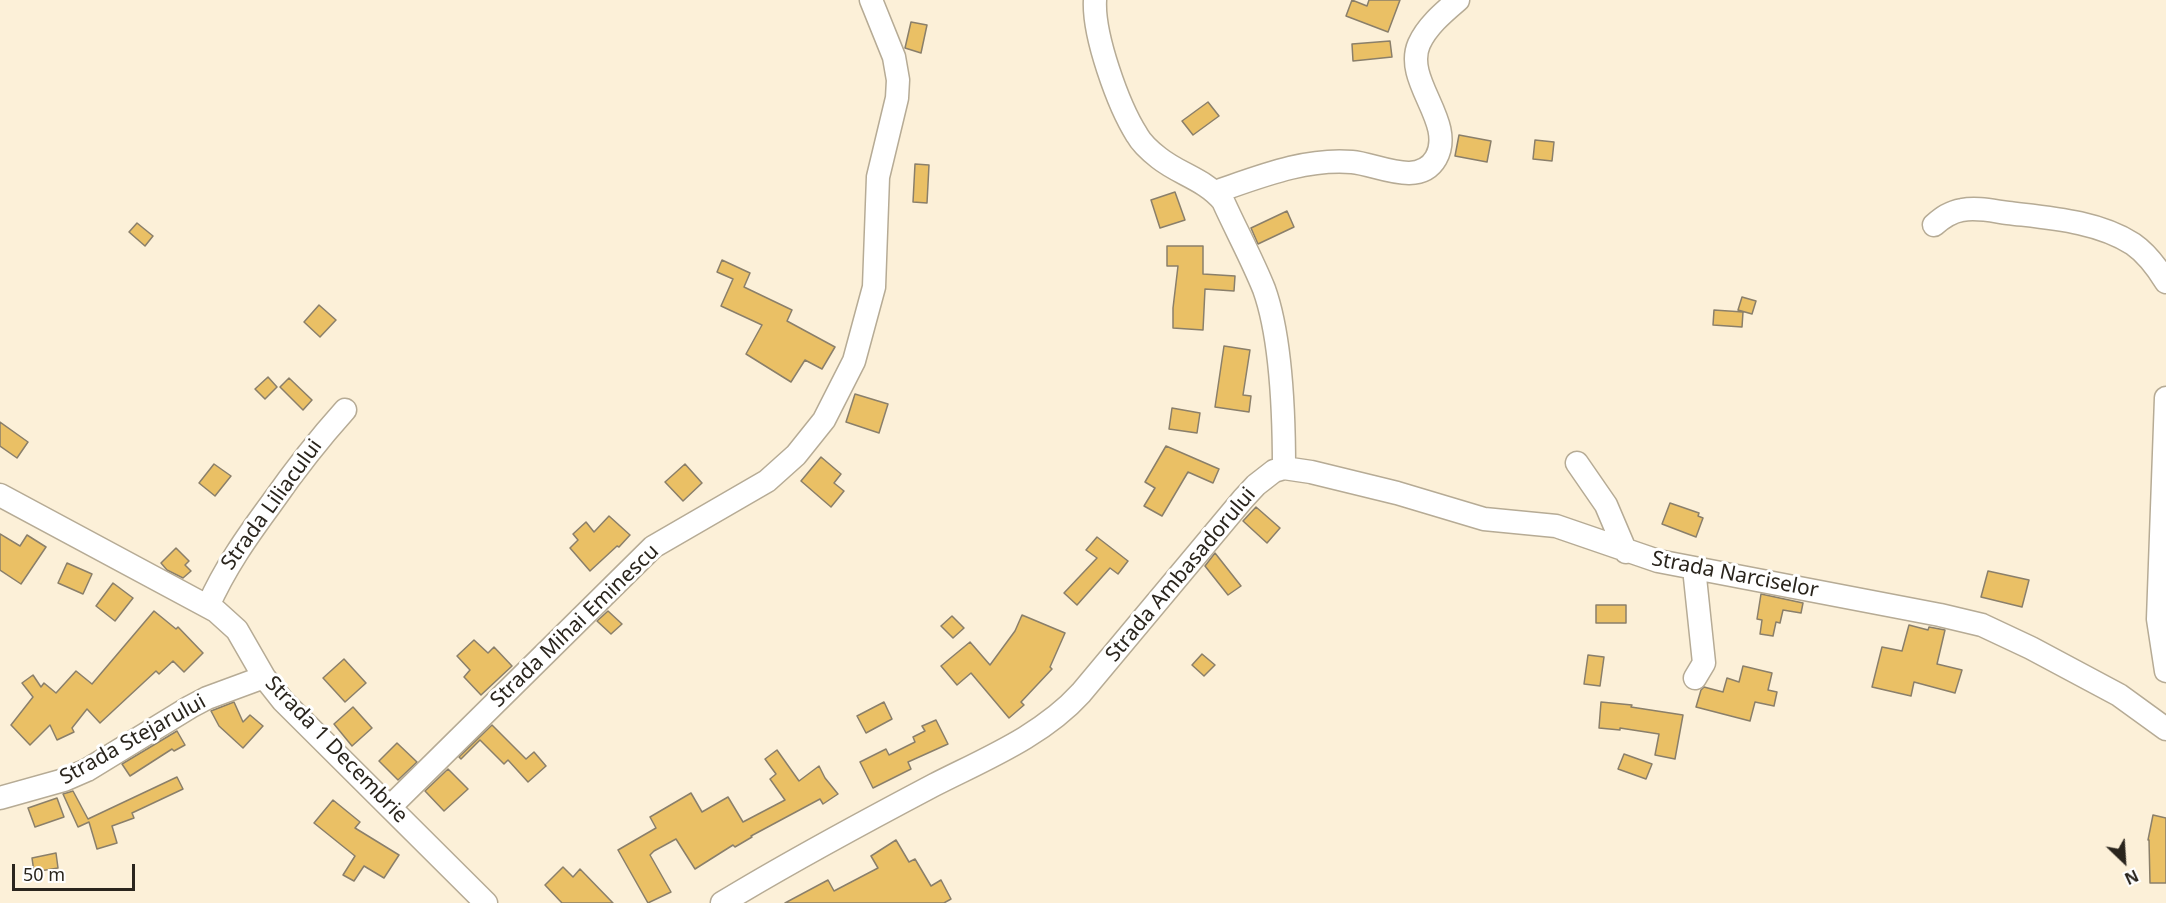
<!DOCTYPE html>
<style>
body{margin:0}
#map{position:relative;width:2166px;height:903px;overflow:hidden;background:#fcf0d8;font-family:"Noto Sans",sans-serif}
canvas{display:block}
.north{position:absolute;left:2094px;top:831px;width:60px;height:60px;-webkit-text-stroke:4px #fff;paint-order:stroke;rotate:155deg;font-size:16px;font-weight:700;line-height:24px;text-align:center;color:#2a251d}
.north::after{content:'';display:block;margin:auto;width:21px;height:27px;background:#2a251d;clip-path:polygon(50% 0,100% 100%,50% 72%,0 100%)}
.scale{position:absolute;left:12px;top:864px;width:123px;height:27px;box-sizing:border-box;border:3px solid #2a251d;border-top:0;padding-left:8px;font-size:18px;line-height:21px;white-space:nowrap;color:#2a251d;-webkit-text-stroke:4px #fff;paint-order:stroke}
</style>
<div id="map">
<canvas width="2166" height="903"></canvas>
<div class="north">N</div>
<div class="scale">50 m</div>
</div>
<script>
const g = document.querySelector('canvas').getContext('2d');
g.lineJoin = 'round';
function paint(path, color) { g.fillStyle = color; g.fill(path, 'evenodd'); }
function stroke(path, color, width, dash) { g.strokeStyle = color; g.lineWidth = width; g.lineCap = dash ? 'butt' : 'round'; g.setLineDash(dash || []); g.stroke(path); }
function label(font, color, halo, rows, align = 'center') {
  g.font = font + ' "Noto Sans",sans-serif'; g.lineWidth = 6; g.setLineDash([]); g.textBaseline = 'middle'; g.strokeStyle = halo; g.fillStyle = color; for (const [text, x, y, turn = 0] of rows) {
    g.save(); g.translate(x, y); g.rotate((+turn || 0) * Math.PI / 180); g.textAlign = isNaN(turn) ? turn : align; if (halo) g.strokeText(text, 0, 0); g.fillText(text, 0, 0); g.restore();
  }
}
const building = new Path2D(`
 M 1352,0 L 1367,6 L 1369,0 L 1400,0 L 1388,32 L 1346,16 Z
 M 911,22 L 927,25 L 921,53 L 905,48 Z
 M 1390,41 L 1392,57 L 1353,61 L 1352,44 Z
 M 1208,102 L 1219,116 L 1193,135 L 1182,121 Z
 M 1459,135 L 1491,141 L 1487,162 L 1455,156 Z
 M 1535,140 L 1554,142 L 1552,161 L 1533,159 Z
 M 915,164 L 929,165 L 927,203 L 913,202 Z
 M 1175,192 L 1185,220 L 1160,228 L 1151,200 Z
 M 1287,211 L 1294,227 L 1258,244 L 1251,228 Z
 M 137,223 L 153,236 L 145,246 L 129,232 Z
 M 1167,246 L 1203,246 L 1203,274 L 1235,276 L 1234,291 L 1205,289 L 1203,330 L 1173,328 L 1173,308 L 1178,266 L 1167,266 Z
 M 722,260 L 750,273 L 744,287 L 792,310 L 787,321 L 835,347 L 822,369 L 805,360 L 791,382 L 746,354 L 762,325 L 721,306 L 733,279 L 717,272 Z
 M 1742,297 L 1756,301 L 1752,314 L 1738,310 Z
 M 319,305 L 336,320 L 320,337 L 304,322 Z
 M 1714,310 L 1743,312 L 1742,327 L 1713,325 Z
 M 1224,346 L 1250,350 L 1243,395 L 1251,396 L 1249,412 L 1215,407 Z
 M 268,377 L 277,387 L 265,399 L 255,389 Z
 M 289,378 L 312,400 L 303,410 L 280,387 Z
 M 855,394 L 888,404 L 879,433 L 846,422 Z
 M 1172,408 L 1200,413 L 1197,433 L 1169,429 Z
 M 0,422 L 28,442 L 17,458 L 0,446 Z
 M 1166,446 L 1219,469 L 1213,483 L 1188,472 L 1162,516 L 1144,506 L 1155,488 L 1145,482 Z
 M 821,457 L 841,474 L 834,483 L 844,491 L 831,507 L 801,481 Z
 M 214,464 L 231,476 L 215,496 L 199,483 Z
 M 685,464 L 702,483 L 683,501 L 665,482 Z
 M 1670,503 L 1699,513 L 1698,516 L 1703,518 L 1696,537 L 1662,524 Z
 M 1256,507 L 1280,528 L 1267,543 L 1243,521 Z
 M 609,516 L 630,535 L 619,547 L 617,546 L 590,571 L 570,548 L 578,540 L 573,534 L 586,522 L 594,532 Z
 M 0,534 L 20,546 L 27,535 L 46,547 L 21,584 L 0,570 Z
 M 1097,537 L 1128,561 L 1118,574 L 1110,568 L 1077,605 L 1064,593 L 1097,558 L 1086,550 Z
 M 176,548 L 189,561 L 185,565 L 191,571 L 183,578 L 167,570 L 161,563 Z
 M 1215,553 L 1241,586 L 1228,595 L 1205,566 Z
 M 67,563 L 92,574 L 83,594 L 58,583 Z
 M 1988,571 L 2029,580 L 2022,607 L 1981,597 Z
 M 113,583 L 133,598 L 115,621 L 96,606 Z
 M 1761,594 L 1803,603 L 1801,613 L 1783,610 L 1780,623 L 1776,622 L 1773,636 L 1760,634 L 1762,620 L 1757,619 Z
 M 1596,605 L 1626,605 L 1626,623 L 1596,623 Z
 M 154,611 L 176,629 L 178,627 L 203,653 L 184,672 L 173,661 L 159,674 L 156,671 L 100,723 L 87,709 L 72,728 L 74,732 L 57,740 L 50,725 L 30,745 L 11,725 L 33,697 L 22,683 L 33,675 L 41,687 L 44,683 L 56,693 L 76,671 L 92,684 Z
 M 608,611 L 622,624 L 611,634 L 597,621 Z
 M 1022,615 L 1065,633 L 1050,667 L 1052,669 L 1021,702 L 1024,705 L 1009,718 L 971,673 L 957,685 L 941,666 L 970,642 L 990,665 L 1015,631 Z
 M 952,616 L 964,628 L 953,638 L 941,626 Z
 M 1909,625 L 1928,630 L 1929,627 L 1945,630 L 1937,664 L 1962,670 L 1955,693 L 1914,682 L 1911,696 L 1872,687 L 1882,647 L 1902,651 Z
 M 474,640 L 488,653 L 494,647 L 512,666 L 481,695 L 464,677 L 470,670 L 457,656 Z
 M 1202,654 L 1215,665 L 1204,676 L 1192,665 Z
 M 1588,655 L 1604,657 L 1600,686 L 1584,684 Z
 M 344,659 L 366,683 L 345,702 L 323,678 Z
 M 1743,666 L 1772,673 L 1768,690 L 1777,692 L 1774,706 L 1755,702 L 1750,721 L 1696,707 L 1701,690 L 1704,687 L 1723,692 L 1727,678 L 1739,682 Z
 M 234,702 L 243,722 L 250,715 L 263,726 L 243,748 L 219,726 L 211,711 Z
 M 884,702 L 892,719 L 866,733 L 857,716 Z
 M 1601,702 L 1632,705 L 1631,707 L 1683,715 L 1675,759 L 1655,755 L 1659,734 L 1620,728 L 1620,730 L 1599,728 Z
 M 353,707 L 372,728 L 352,746 L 334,724 Z
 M 936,720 L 948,744 L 908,762 L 911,769 L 873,788 L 860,762 L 886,749 L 889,755 L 915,742 L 913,737 L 925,731 L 922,726 Z
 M 492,725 L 526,759 L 534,752 L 546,766 L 528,782 L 508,760 L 504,764 L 480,740 L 461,759 L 459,757 Z
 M 177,731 L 185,745 L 174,751 L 172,749 L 130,776 L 122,764 Z
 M 397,743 L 417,762 L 398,780 L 379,761 Z
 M 777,750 L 799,781 L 819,766 L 825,778 L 838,794 L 823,804 L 820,799 L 751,836 L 752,837 L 735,847 L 733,845 L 695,869 L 676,839 L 654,851 L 650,855 L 671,892 L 648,903 L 618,850 L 656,828 L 650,817 L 691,793 L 702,812 L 728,797 L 743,822 L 785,800 L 770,779 L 776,774 L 765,759 Z
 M 1624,754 L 1652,764 L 1646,779 L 1618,769 Z
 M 448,769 L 468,789 L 444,811 L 425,791 Z
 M 177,777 L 183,789 L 132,813 L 134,818 L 112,826 L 117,843 L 97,849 L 89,822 L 78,827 L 63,794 L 73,791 L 88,819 Z
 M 57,798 L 64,817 L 35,827 L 28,808 Z
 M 333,800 L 360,822 L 355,828 L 399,855 L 384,878 L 364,866 L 354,881 L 343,875 L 355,856 L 314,823 Z
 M 2153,815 L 2166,818 L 2166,883 L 2150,883 L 2149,840 L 2148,840 Z
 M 896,840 L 909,862 L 915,859 L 931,886 L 941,880 L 951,899 L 944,903 L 785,903 L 828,880 L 834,891 L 878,868 L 871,856 Z
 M 56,853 L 58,868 L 34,872 L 32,858 Z
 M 563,867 L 573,877 L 580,869 L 613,903 L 562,903 L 545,885 Z`);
paint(building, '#eac065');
stroke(building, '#8a7f6a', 1.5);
const minor = new Path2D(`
 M 1095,0 C 1093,35 1118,105 1137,135 C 1142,144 1150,151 1159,158 C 1179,174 1206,180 1223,201 C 1236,230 1252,259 1264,289 C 1282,339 1284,415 1284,468
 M 1215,192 C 1259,177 1305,158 1352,162 C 1377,164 1419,188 1436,158 C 1456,122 1403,81 1419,44 C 1427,26 1444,12 1458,0
 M 1934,225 C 1942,218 1950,212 1962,210 C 1977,207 1993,211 2008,213 C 2049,218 2097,221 2133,244 C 2146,253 2158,269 2166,282
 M 2166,398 L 2158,619 L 2166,671
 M 1577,463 L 1606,505 L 1626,552
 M 0,495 L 216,611 L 237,630 L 264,677 L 283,701 L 486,903
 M 1694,568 L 1704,663 L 1695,678
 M 208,606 C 225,568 246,538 271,504 C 294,471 318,440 345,410
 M 0,798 L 64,780 L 87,770 L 190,707 L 207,698 L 264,677
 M 390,807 L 653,547 L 767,481 L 796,455 L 824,420 L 854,361 L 874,287 L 878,177 L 897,98 L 898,80 L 894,57 L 871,0
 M 722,903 C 791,861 862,823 934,785 C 985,759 1042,736 1081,693 L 1243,499 L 1256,485 L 1274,471 L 1284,468 L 1311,472 L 1397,493 L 1484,519 L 1556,526 L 1658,561 L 1940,615 L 1982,625 L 2031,648 L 2119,695 L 2166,729`);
stroke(minor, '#b6ab95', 25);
stroke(minor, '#fff', 22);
label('21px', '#2a251d', '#fff', [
 ["Strada Liliacului",272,505,-54],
 ["Strada Ambasadorului",1181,575,-50],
 ["Strada Narciselor",1735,575,11],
 ["Strada Mihai Eminescu",575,626,-44],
 ["Strada Stejarului",133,740,-29],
 ["Strada 1 Decembrie",336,750,46]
]);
</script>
